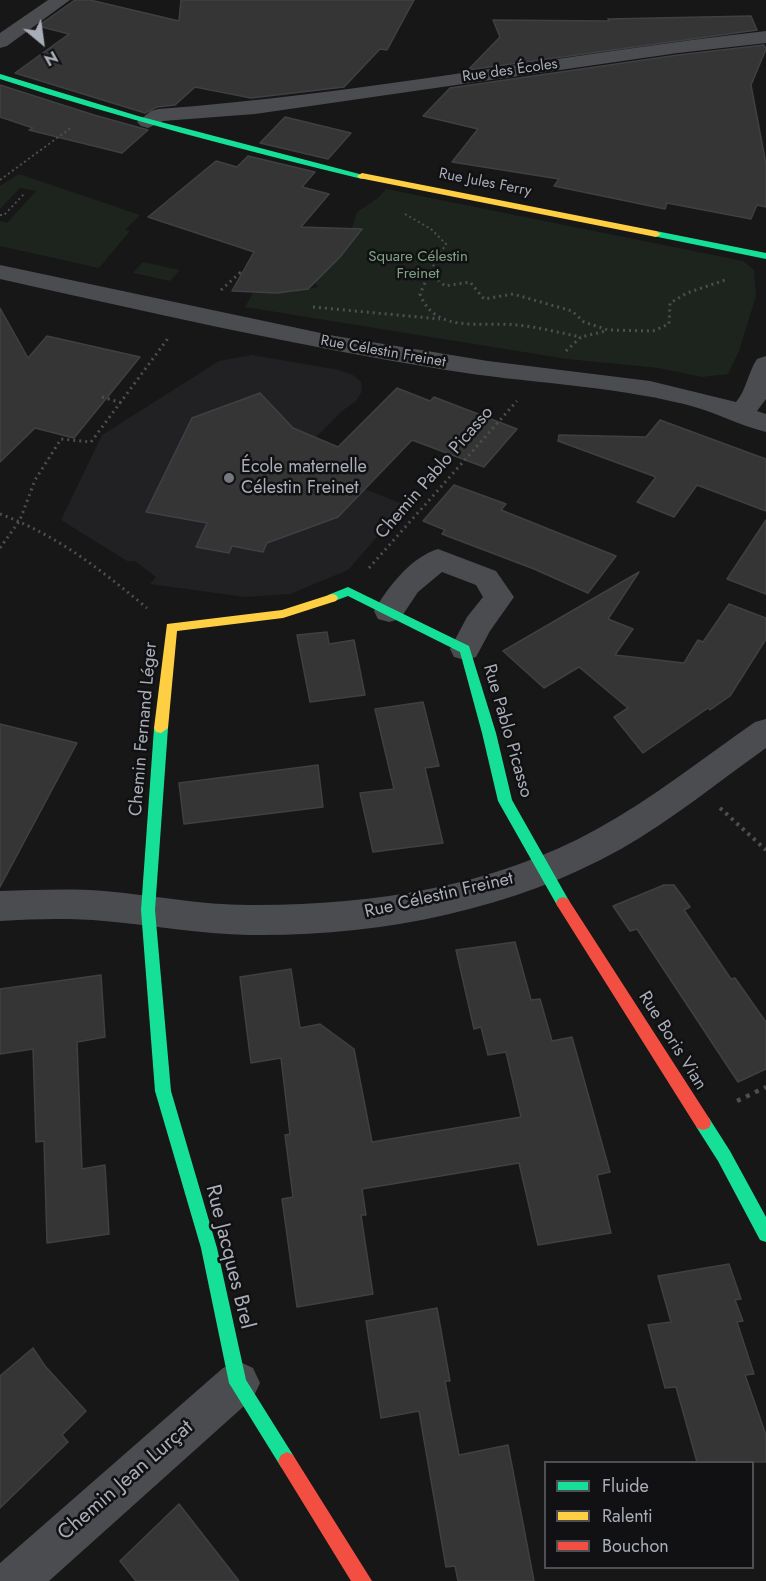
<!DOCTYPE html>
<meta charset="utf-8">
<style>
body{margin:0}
#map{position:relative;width:766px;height:1581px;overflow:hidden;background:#171717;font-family:Jost,sans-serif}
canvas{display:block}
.legend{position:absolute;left:544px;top:1461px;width:210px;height:108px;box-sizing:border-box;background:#111113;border:2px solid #4d4f55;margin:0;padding:8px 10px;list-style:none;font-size:18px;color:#a8adb8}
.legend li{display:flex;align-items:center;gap:12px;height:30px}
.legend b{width:30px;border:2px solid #4d4f55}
.north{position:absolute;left:12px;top:12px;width:60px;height:60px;-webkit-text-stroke:4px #111113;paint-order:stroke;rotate:151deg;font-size:16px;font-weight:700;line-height:24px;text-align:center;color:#a8adb8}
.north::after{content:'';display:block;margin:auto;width:21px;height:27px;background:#a8adb8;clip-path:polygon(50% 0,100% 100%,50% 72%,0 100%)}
</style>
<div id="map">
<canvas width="766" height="1581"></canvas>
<ul class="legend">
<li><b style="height:8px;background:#16e098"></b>Fluide</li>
<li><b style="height:8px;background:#ffcf43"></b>Ralenti</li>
<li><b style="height:8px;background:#f24e42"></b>Bouchon</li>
</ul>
<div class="north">N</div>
</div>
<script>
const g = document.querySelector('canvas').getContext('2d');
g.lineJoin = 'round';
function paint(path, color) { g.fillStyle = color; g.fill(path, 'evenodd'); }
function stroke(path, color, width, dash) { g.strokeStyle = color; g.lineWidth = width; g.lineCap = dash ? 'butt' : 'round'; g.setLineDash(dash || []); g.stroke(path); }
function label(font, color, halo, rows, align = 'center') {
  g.font = font + ' Jost,sans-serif'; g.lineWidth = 5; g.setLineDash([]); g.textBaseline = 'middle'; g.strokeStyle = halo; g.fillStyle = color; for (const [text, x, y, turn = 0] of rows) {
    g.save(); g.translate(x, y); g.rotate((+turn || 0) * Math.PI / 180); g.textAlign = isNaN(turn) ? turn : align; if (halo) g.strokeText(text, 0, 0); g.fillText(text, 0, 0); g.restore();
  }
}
paint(new Path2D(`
 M 252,355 L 339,370 L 353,375 L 361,382 L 362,391 L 356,401 L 342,411 L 315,438 L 341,449 L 392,461 L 365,489 L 405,505 L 348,570 L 290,594 L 245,597 L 150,584 L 156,577 L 135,561 L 127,561 L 61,520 L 102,435 L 219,361 Z`), '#212123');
paint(new Path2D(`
 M 19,174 L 140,215 L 125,230 L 130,231 L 99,268 L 0,246 L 0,221 L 7,223 L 36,191 L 20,188 L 0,209 L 0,186 Z
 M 386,189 L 743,261 L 754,270 L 756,296 L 739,351 L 728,374 L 702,377 L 659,368 L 567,359 L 245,307 L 253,293 L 291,292 L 318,287 L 311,278 C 347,256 345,250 357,212 L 378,198 Z
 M 143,262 L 180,270 L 170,281 L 133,273 Z`), '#1d241e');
const building = new Path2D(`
 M 75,0 L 90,0 L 179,21 L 181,0 L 414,0 L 387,50 L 380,49 L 344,87 L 251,98 L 195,87 L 175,105 L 157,107 L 145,113 L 15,73 L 69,34 L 38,26 Z
 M 751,16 L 757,30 L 468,70 L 500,37 L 493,20 L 609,21 L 608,19 Z
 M 764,45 L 766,49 L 751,85 L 766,164 L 766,207 L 757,205 L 751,219 L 667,203 L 665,209 L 554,186 L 559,179 L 452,162 L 478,129 L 423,116 L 450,88 L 678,55 Z
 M 0,85 L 94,115 L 148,130 L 122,153 L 29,130 L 33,128 L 0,117 Z
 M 285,117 L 351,133 L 328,159 L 260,143 Z
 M 248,156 L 315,172 L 302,187 L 329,194 L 301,227 L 362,229 L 340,257 L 308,289 L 277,293 L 232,291 L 254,252 L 148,217 L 216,161 L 237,167 Z
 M 0,308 L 28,358 L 47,336 L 140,357 L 74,438 L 35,428 L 0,462 Z
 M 397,388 L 430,401 L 434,397 L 517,429 L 484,467 L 412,440 L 338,517 L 267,543 L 263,552 L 232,546 L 229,553 L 196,547 L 207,523 L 146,512 L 192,418 L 260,393 L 293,428 L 338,447 Z
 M 660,420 L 766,459 L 766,511 L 697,485 L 674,517 L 637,502 L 656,477 L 558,441 L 559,435 L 646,437 Z
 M 454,485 L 506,504 L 501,510 L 616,556 L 588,593 L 534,569 L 442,534 L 445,530 L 423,521 Z
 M 766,520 L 766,594 L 727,579 Z
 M 639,572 L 608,619 L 633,629 L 615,655 L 684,663 L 698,640 L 703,642 L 729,604 L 766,618 L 766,639 L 730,696 L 710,710 L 708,708 L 643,753 L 614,717 L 628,708 L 579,667 L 544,688 L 503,651 Z
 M 327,632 L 329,644 L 354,640 L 365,695 L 310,702 L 297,635 Z
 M 423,702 L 439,766 L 425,768 L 443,843 L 373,852 L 360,793 L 394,789 L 375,709 Z
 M 0,724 L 77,743 L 0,887 Z
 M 318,765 L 323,807 L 184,824 L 179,783 Z
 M 664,885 L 674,885 L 690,907 L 684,910 L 731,979 L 735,978 L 766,1022 L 766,1069 L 738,1082 L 637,929 L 630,931 L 613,906 Z
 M 515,942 L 531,1000 L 540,999 L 552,1041 L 572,1037 L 610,1172 L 597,1175 L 611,1233 L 538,1245 L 519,1163 L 362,1189 L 366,1215 L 361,1215 L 373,1294 L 297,1307 L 282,1199 L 293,1197 L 285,1135 L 290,1134 L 281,1058 L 251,1063 L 240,977 L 291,969 L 300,1028 L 320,1024 L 354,1049 L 372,1142 L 521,1117 L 506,1052 L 488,1055 L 481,1027 L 474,1029 L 456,950 Z
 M 101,975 L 105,1037 L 77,1042 L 82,1169 L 105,1165 L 109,1234 L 47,1243 L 44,1141 L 36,1142 L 33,1049 L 0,1054 L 0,989 Z
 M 729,1264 L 741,1299 L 735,1300 L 743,1321 L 737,1322 L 754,1374 L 745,1375 L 766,1435 L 766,1462 L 697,1462 L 676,1387 L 665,1388 L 648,1325 L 671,1322 L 658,1276 Z
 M 437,1308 L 450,1381 L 445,1381 L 459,1455 L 508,1445 L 534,1581 L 458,1581 L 455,1566 L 446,1567 L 419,1411 L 381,1418 L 366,1321 Z
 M 33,1348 L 45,1366 L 86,1411 L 62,1435 L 68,1442 L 0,1508 L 0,1376 Z
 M 179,1504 L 239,1581 L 136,1581 L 120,1561 Z`);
paint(building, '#353536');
stroke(building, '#3f4043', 1.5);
stroke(new Path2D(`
 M 0,180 L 72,127
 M 405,214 L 431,229 L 446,244 L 429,273
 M 0,215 L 4,215 L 24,194
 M 239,273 L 243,270`), '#4d4e52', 2, [2, 3]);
stroke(new Path2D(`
 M 429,272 L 445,286 L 470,282 L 484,299 L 513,294 L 572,311 L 584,322 L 608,330 L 653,331 L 669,324 L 670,303 L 687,293 L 728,279
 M 430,272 L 420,294 C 435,335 484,321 517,325 C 539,327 560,333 581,337
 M 221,290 L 241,272
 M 313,307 L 440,319
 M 566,351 L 581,337 L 606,331
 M 102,397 L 122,403
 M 0,514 C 57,535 101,570 147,608
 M 0,548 L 20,520 L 35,480 L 61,439 L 91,442 L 169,337
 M 369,568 L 517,401`), '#4d4e52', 3, [2, 4]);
stroke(new Path2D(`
 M 720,808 L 766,850`), '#4d4e52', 4, [3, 4.5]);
stroke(new Path2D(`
 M 737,1101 L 766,1087`), '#4d4e52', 4.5, [4, 6]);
paint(new Path2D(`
 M 48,0 L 70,0 L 7,46 L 0,48 L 0,33 Z
 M 766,31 L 766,43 L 678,53 L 255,114 L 163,121 L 148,128 L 141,126 L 137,122 L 151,111 L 158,109 C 362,94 563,54 766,31 Z
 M 0,265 L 335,336 L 488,361 L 650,381 L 736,402 C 747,389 748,372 757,359 L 766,356 L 766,399 L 757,411 L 766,414 L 766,432 C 738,425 713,411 684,404 C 606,385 525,383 446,370 C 296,346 148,312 0,279 Z
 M 438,549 L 496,571 L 514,597 L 490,631 L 476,657 L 465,660 L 454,657 L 450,649 L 467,617 L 483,597 L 476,585 L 442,572 L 418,592 L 400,619 L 389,622 L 378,619 L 374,611 C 388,587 411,557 438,549 Z
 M 766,719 L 766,748 C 718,782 672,820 621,849 C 511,911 374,937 249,935 C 200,934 152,925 104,921 C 70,918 35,919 0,921 L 0,891 C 35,890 70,888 104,891 C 153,895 201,905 249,905 C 367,906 493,887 597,829 C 652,799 703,758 755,722 Z
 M 238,1361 L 253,1368 L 260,1383 L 253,1398 L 49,1581 L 0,1581 L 0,1563 L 223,1368 Z`), '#4b4c50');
paint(new Path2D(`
 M 0,74 L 138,116 L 367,176 L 362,179 C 240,149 119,118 0,79 Z
 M 656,231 L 766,253 L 766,259 L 653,236 L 653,232 Z
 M 348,587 L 469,646 L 496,733 L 512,800 L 568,899 L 570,903 L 568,907 L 563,909 L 558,907 L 498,801 L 482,733 L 460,652 L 348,596 L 332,602 L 328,601 L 326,598 L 328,595 Z
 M 161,723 L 168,728 L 155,910 L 171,1091 L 217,1248 L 246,1380 L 293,1455 L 296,1461 L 293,1467 L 287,1470 L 281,1467 L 229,1383 L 201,1248 L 155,1091 L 141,910 L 154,728 Z
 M 703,1116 L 709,1118 L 730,1151 L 766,1217 L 766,1242 L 760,1240 L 718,1161 L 697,1128 L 695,1123 L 697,1118 Z`), '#16e098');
paint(new Path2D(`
 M 362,173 L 656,231 L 661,234 L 656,237 L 359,178 L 357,176 Z
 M 332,594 L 336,595 L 338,598 L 336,601 L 283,618 L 177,631 L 168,728 L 161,733 L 156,732 L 154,728 L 167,624 L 282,610 Z`), '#ffcf43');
paint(new Path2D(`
 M 563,897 L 568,899 L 709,1118 L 711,1123 L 709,1128 L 703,1130 L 697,1128 L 558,907 L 556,903 L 558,899 Z
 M 287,1452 L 293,1455 L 372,1581 L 351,1581 L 281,1467 L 278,1461 L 281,1455 Z`), '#f24e42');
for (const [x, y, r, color] of [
 [229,478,6,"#757880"]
]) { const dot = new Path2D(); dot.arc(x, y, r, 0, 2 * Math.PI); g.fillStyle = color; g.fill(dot); stroke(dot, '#111113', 2); }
label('15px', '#a8adb8', '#111113', [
 ["Rue des Écoles",510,71,-8],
 ["Rue Jules Ferry",485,183,11],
 ["Rue Célestin Freinet",383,352,10]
]);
label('15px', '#7fa381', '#111113', [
 ["Square Célestin",418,257],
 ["Freinet",418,274]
]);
label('18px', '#a8adb8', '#111113', [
 ["École maternelle",241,468],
 ["Célestin Freinet",241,489]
], 'left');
label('18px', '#a8adb8', '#111113', [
 ["Chemin Pablo Picasso",435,473,-49],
 ["Chemin Fernand Léger",144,729,-85],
 ["Rue Pablo Picasso",507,731,74],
 ["Rue Célestin Freinet",439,896,-13],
 ["Rue Boris Vian",672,1041,58]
]);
label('21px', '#a8adb8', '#111113', [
 ["Rue Jacques Brel",229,1257,76],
 ["Chemin Jean Lurçat",126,1481,-41]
]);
</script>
